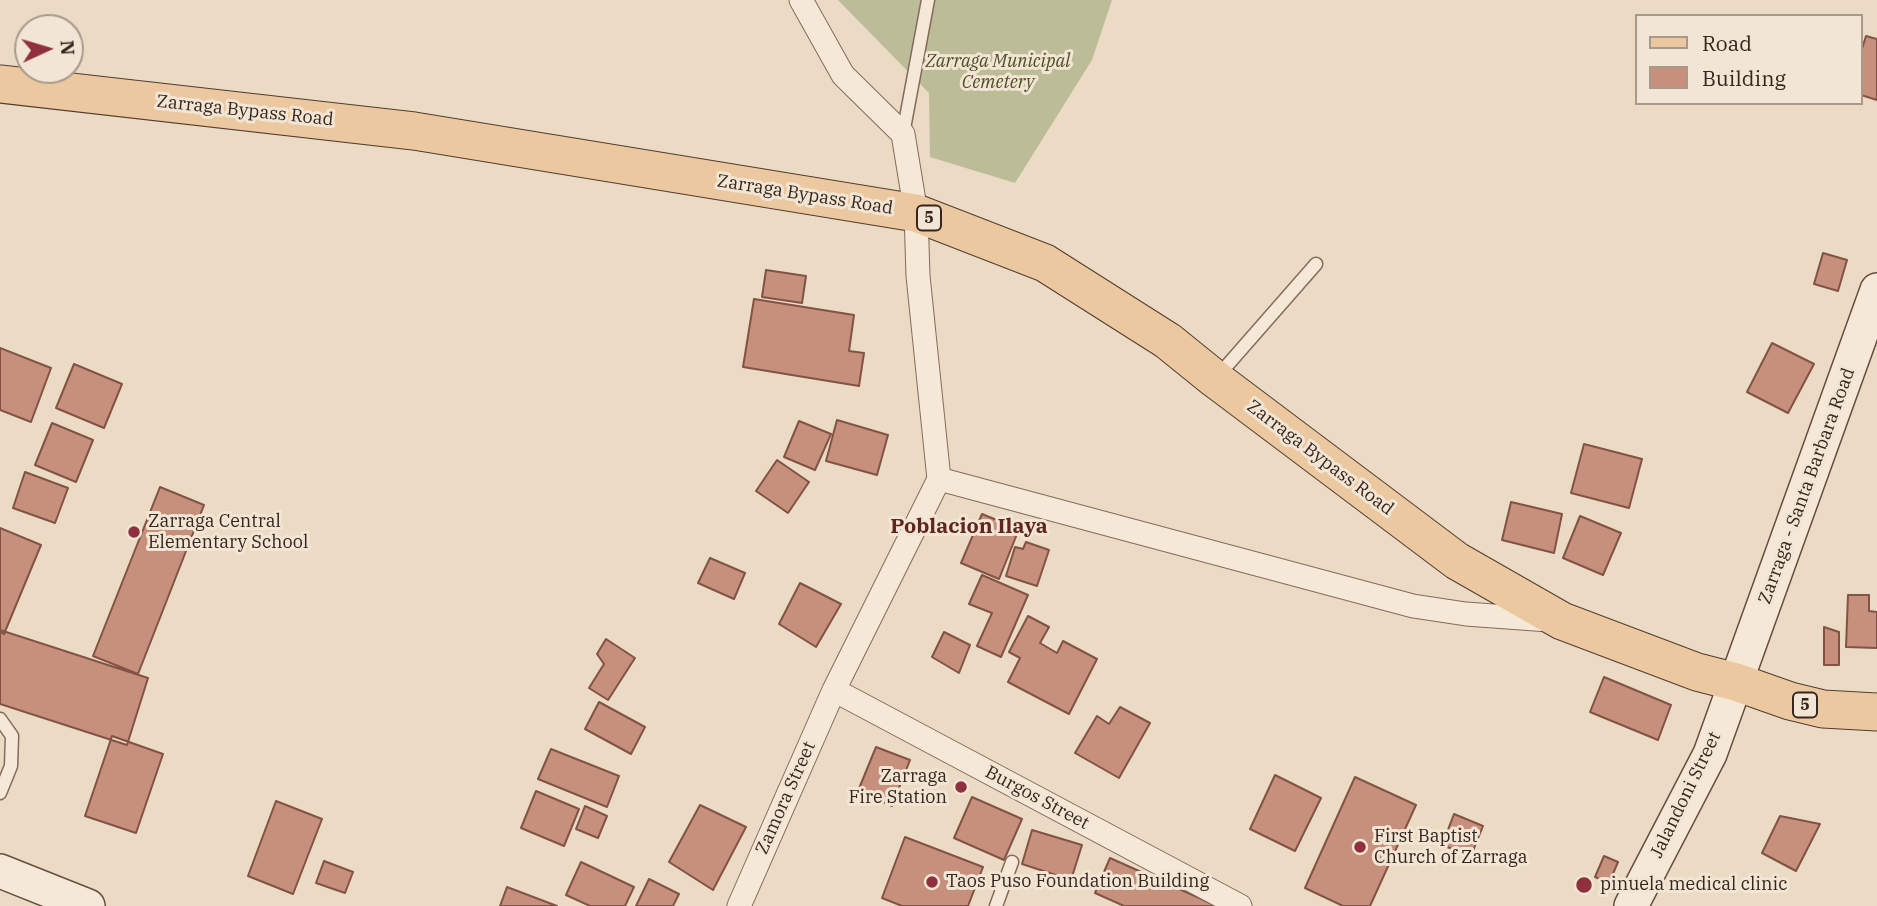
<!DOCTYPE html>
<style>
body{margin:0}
#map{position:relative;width:1877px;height:906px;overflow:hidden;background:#ebdac4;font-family:"IBM Plex Serif",serif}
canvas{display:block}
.legend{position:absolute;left:1635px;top:14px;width:228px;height:91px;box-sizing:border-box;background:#f3e5d3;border:2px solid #a7998b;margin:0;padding:9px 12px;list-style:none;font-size:21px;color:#35261f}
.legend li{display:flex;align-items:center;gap:14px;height:35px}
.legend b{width:35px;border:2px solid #a7998b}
.north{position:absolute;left:14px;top:14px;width:70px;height:70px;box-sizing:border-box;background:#f3e5d3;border:2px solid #a7998b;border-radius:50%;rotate:86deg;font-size:19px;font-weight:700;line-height:28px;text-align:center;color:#35261f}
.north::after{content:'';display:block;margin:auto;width:24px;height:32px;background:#8f303f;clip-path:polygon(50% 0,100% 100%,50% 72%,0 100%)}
</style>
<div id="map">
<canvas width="1877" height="906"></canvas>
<ul class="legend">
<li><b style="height:9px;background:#ebc89f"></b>Road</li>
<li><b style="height:19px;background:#c6907d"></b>Building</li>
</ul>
<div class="north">N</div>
</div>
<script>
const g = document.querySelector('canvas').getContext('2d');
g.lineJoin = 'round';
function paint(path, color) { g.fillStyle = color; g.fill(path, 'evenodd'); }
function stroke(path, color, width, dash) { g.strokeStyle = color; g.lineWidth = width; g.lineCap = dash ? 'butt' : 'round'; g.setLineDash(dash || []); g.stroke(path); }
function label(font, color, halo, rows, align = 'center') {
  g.font = font + ' "IBM Plex Serif",serif'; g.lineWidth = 6; g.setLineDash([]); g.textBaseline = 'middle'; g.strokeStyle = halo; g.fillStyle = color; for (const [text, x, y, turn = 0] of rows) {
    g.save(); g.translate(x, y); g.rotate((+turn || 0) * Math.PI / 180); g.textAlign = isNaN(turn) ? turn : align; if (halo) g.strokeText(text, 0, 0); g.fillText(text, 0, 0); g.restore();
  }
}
paint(new Path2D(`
 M 838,0 L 1112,0 L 1092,60 L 1015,183 L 930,157 L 929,93 Z`), '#bdbc98');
const building = new Path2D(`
 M 1866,36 L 1877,39 L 1877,100 L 1861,95 L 1861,52 Z
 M 1823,253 L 1847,260 L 1838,291 L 1814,284 Z
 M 766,270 L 806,276 L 802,303 L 762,297 Z
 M 754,299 L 854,315 L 849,351 L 864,353 L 859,386 L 743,367 Z
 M 1772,343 L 1814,364 L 1788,413 L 1747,392 Z
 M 0,348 L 51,368 L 31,422 L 0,410 Z
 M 74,364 L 122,384 L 104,428 L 56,408 Z
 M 837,420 L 888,435 L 877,475 L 826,461 Z
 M 799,421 L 831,434 L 815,470 L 784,457 Z
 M 52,423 L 93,440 L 76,482 L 35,465 Z
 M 1584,444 L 1642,459 L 1629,508 L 1571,493 Z
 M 777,460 L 809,482 L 788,513 L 756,491 Z
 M 25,472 L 68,488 L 55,523 L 13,508 Z
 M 160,487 L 204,505 L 138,674 L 93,656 Z
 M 1511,502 L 1562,514 L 1554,553 L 1502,540 Z
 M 982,514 L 1019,529 L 999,579 L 961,563 Z
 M 1580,516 L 1621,533 L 1603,575 L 1563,558 Z
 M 0,528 L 41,545 L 4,634 L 0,632 Z
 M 1026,542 L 1049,550 L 1037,586 L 1006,576 L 1015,547 L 1023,549 Z
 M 710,558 L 745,573 L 734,599 L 698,583 Z
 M 982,575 L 1028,595 L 1001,657 L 977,646 L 992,613 L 969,604 Z
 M 800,583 L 841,604 L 816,647 L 779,624 Z
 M 1848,595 L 1869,595 L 1869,611 L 1877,612 L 1877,648 L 1846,647 Z
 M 1028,616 L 1049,627 L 1040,643 L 1057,653 L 1063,641 L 1097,659 L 1069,714 L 1008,682 L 1020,658 L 1009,652 Z
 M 1824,627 L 1839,632 L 1839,665 L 1824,665 Z
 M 0,630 L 148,678 L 127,745 L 0,704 Z
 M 944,632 L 970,645 L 959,673 L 932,657 Z
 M 606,639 L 635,658 L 608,700 L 589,688 L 604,664 L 597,654 Z
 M 1604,677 L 1671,705 L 1658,740 L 1590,712 Z
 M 599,702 L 645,727 L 631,754 L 585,729 Z
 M 1120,707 L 1150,723 L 1119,778 L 1075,753 L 1097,716 L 1109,724 Z
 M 112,736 L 163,754 L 136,833 L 85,816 Z
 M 876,747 L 910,760 L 892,806 L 858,791 Z
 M 551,749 L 619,776 L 607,807 L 538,779 Z
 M 1275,775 L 1321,798 L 1295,851 L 1250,829 Z
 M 1355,777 L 1416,805 L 1370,906 L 1343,906 L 1305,888 Z
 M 536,791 L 579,809 L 564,846 L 521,828 Z
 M 972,797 L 1022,819 L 1004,860 L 954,838 Z
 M 276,801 L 322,819 L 293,894 L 248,876 Z
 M 700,805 L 746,827 L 713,890 L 669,862 Z
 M 585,806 L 607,816 L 598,838 L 576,829 Z
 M 1454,814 L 1483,826 L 1471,856 L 1442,845 Z
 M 1780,816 L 1820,824 L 1796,871 L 1762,853 Z
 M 1032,830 L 1082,845 L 1071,880 L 1022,864 Z
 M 905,837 L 983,867 L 968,906 L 902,906 L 882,898 Z
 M 1604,856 L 1618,862 L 1609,883 L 1595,877 Z
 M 1110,858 L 1217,906 L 1124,906 L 1095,893 Z
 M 324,861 L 353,872 L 345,893 L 316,883 Z
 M 581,862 L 634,887 L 625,906 L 590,906 L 566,895 Z
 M 649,879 L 679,894 L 673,906 L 636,906 Z
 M 507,887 L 557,906 L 500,906 Z`);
paint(building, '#c6907d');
stroke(building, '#825344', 2);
const lane = new Path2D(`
 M 903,134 L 928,0
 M 1217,377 L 1316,264
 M 0,719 L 12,736 L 11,766 L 0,793
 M 996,906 L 1012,862`);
const street = new Path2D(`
 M 801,0 L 843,75 L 903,134 L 916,213 L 918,276 L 939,479
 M 834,690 L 1240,906
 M 739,906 L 834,690 L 939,479 L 1413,606 L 1466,614 L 1549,620`);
const secondary = new Path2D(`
 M 0,871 L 88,906
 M 1631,906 L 1710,754 L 1877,290`);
const primary = new Path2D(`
 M 0,84 L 414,131 L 916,213 L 1045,263 L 1168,341 L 1215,379 L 1457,561 L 1562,621 L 1697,672 L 1736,682 L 1790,701 L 1823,709 L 1877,712`);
stroke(lane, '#846b5c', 15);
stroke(street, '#846b5c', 25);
stroke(secondary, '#664d3f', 36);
stroke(primary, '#523b30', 39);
stroke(lane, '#f6e8d7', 12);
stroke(street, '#f6e8d7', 23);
stroke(secondary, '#f6e8d7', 33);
stroke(primary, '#ebc89f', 37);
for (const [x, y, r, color] of [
 [134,532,7,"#8f303f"],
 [961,787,7,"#8f303f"],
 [1360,847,7,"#8f303f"],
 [932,882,7,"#8f303f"],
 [1584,885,9,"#8f303f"]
]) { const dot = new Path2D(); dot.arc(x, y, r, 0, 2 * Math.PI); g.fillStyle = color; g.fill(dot); stroke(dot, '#f3e5d3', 2.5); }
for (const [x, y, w] of [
 [929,218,24],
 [1805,705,24]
]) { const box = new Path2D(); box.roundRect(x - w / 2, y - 12.5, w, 25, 5); g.fillStyle = '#f3e5d3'; g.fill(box); stroke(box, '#35261f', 2); }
label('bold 16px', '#35261f', null, [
 ["5",929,218],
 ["5",1805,705]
]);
label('italic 18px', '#4c5027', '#f3e5d3', [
 ["Zarraga Municipal",998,62],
 ["Cemetery",998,83]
]);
label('18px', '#35261f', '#f3e5d3', [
 ["Zarraga Bypass Road",245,111,6],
 ["Zarraga Bypass Road",805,195,9],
 ["Zarraga Bypass Road",1320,458,37],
 ["Zarraga - Santa Barbara Road",1807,486,-70],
 ["Jalandoni Street",1686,795,-64],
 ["Zamora Street",786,798,-66],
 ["Burgos Street",1037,798,28]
]);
label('18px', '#35261f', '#f3e5d3', [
 ["Zarraga Central",148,522],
 ["Elementary School",148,543],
 ["Zarraga",947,777,"right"],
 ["Fire Station",947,798,"right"],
 ["First Baptist",1374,837],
 ["Church of Zarraga",1374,858],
 ["Taos Puso Foundation Building",946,882],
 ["pinuela medical clinic",1600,885]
], 'left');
label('bold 21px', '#5f2521', '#f3e5d3', [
 ["Poblacion Ilaya",969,527]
]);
</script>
